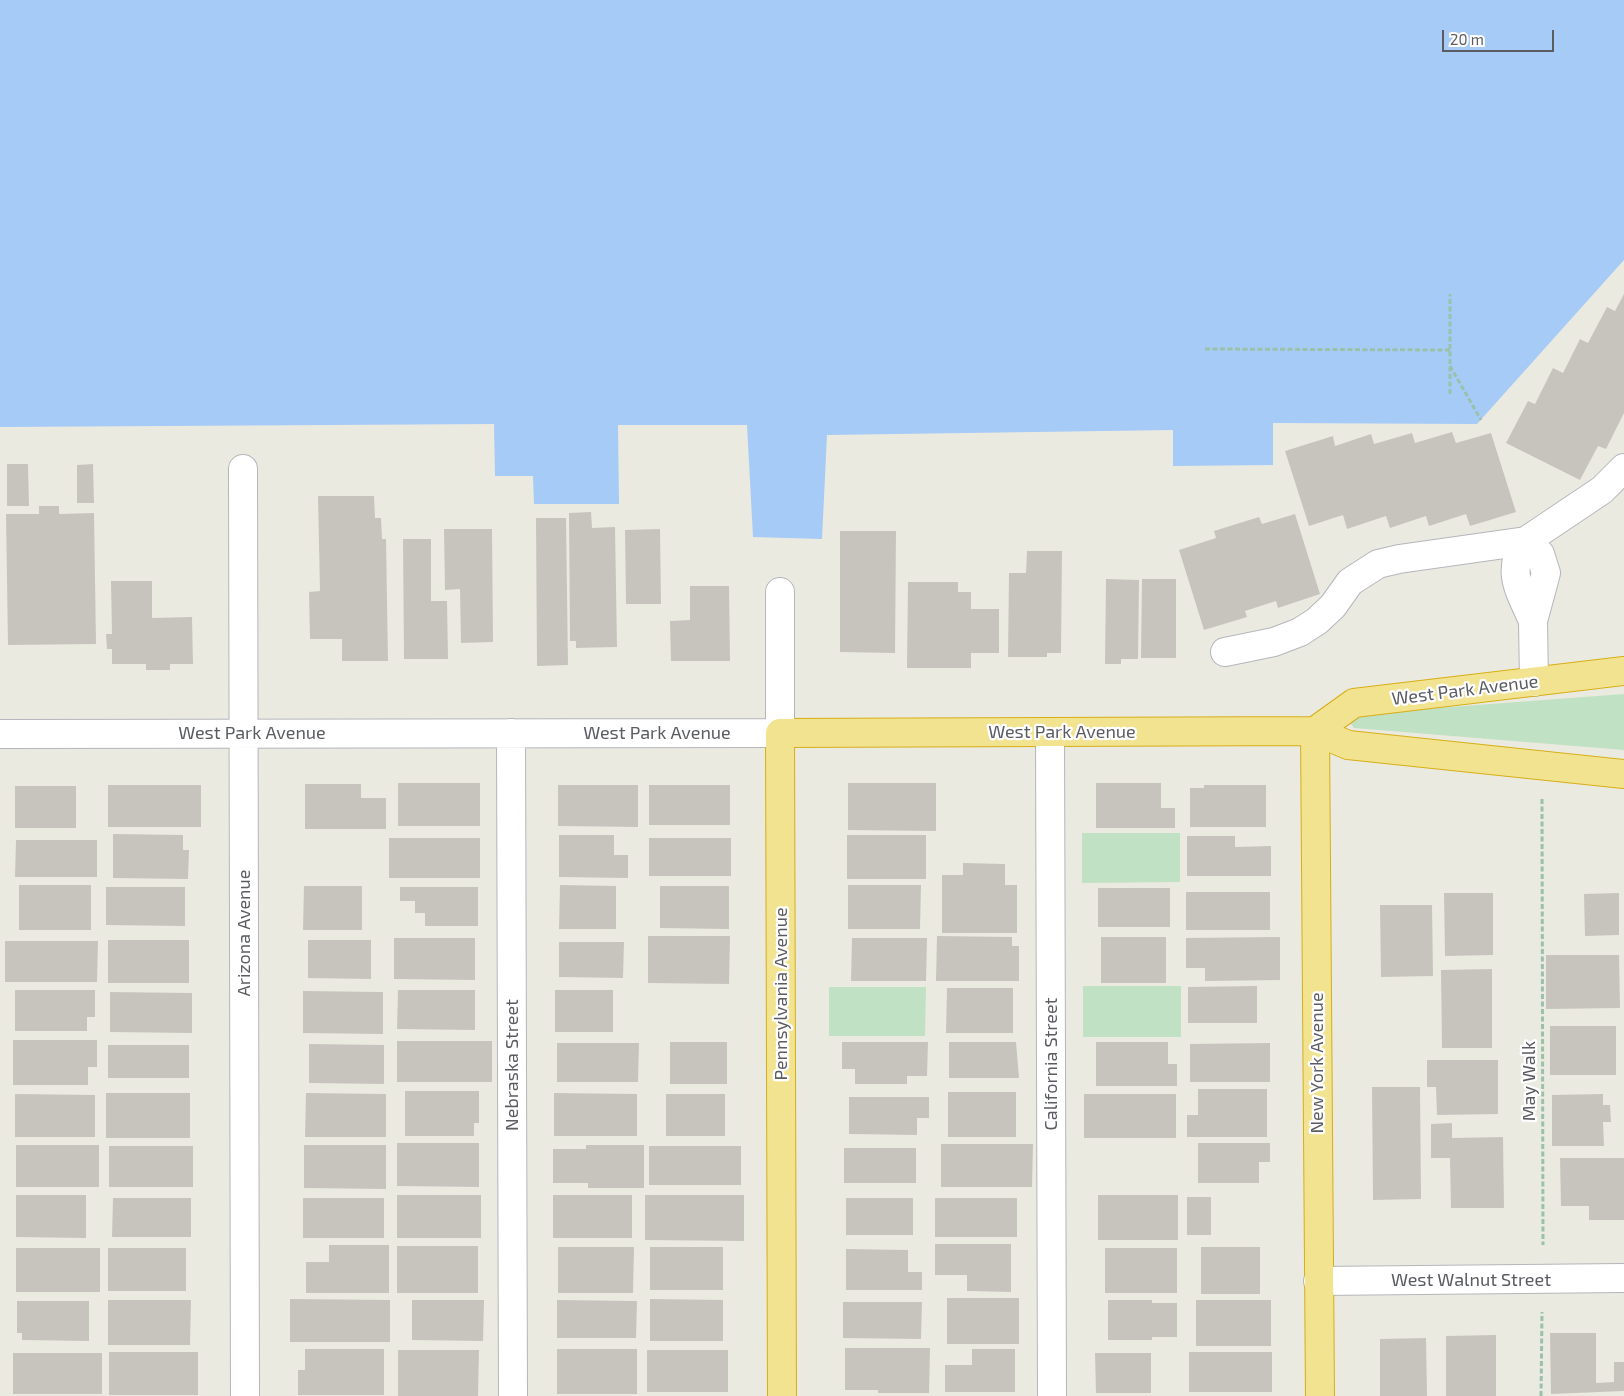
<!DOCTYPE html>
<style>
body{margin:0}
#map{position:relative;width:1624px;height:1396px;overflow:hidden;background:#ebeae1;font-family:"Exo 2",sans-serif}
canvas{display:block}
.scale{position:absolute;left:1442px;top:30px;width:112px;height:22px;box-sizing:border-box;border:2px solid #5a5c61;border-top:0;padding-left:6px;font-size:15px;line-height:18px;white-space:nowrap;color:#5a5c61;-webkit-text-stroke:4px #fff;paint-order:stroke}
</style>
<div id="map">
<canvas width="1624" height="1396"></canvas>
<div class="scale">20 m</div>
</div>
<script>
const g = document.querySelector('canvas').getContext('2d');
g.lineJoin = 'round';
function paint(path, color) { g.fillStyle = color; g.fill(path, 'evenodd'); }
function stroke(path, color, width, dash) { g.strokeStyle = color; g.lineWidth = width; g.lineCap = dash ? 'butt' : 'round'; g.setLineDash(dash || []); g.stroke(path); }
function label(font, color, halo, rows, align = 'center') {
  g.font = font + ' "Exo 2",sans-serif'; g.lineWidth = 4.5; g.setLineDash([]); g.textBaseline = 'middle'; g.strokeStyle = halo; g.fillStyle = color; for (const [text, x, y, turn = 0] of rows) {
    g.save(); g.translate(x, y); g.rotate((+turn || 0) * Math.PI / 180); g.textAlign = isNaN(turn) ? turn : align; if (halo) g.strokeText(text, 0, 0); g.fillText(text, 0, 0); g.restore();
  }
}
paint(new Path2D(`
 M 1624,694 L 1624,750 L 1354,728 L 1350,723 L 1357,714 Z
 M 1082,833 L 1180,833 L 1180,882 L 1082,883 Z
 M 1083,986 L 1181,986 L 1181,1037 L 1083,1037 Z
 M 829,987 L 926,987 L 925,1036 L 829,1036 Z`), '#c0e1c3');
paint(new Path2D(`
 M 0,0 L 1624,0 L 1624,260 L 1477,424 L 1273,423 L 1273,465 L 1173,466 L 1173,430 L 827,435 L 822,539 L 753,537 L 747,425 L 618,425 L 619,504 L 534,504 L 533,476 L 495,476 L 494,424 L 0,427 Z`), '#a6cbf6');
paint(new Path2D(`
 M 1624,294 L 1624,413 L 1606,449 L 1598,446 L 1580,480 L 1506,443 L 1528,401 L 1535,404 L 1553,368 L 1563,373 L 1580,339 L 1588,343 L 1607,307 L 1615,311 Z
 M 1452,432 L 1456,443 L 1491,433 L 1516,512 L 1470,526 L 1466,514 L 1429,526 L 1426,516 L 1390,528 L 1386,516 L 1347,529 L 1343,515 L 1309,526 L 1285,451 L 1333,436 L 1335,446 L 1371,434 L 1374,444 L 1412,433 L 1415,443 Z
 M 7,464 L 28,464 L 29,506 L 7,506 Z
 M 93,464 L 94,503 L 77,503 L 77,465 Z
 M 318,496 L 374,496 L 375,518 L 381,518 L 382,539 L 386,539 L 388,661 L 342,661 L 342,639 L 310,639 L 309,592 L 320,591 Z
 M 39,506 L 59,506 L 59,514 L 94,513 L 96,644 L 8,645 L 6,514 L 39,514 Z
 M 591,512 L 592,528 L 615,527 L 617,647 L 576,648 L 576,641 L 570,641 L 569,513 Z
 M 1295,514 L 1320,594 L 1278,608 L 1276,601 L 1245,611 L 1247,617 L 1204,630 L 1179,550 L 1216,538 L 1214,531 L 1259,517 L 1262,524 Z
 M 536,518 L 566,518 L 568,665 L 537,666 Z
 M 444,529 L 492,529 L 493,642 L 461,643 L 460,589 L 445,590 Z
 M 660,529 L 661,604 L 626,604 L 625,530 Z
 M 840,531 L 896,531 L 895,653 L 840,652 Z
 M 403,539 L 431,539 L 431,601 L 447,601 L 448,659 L 404,659 Z
 M 1027,551 L 1062,551 L 1061,653 L 1047,653 L 1047,657 L 1008,657 L 1009,573 L 1026,573 Z
 M 1106,579 L 1139,580 L 1138,659 L 1121,659 L 1121,664 L 1105,664 Z
 M 1142,579 L 1176,579 L 1176,658 L 1141,658 Z
 M 111,581 L 152,581 L 152,618 L 192,617 L 193,664 L 170,664 L 170,670 L 146,670 L 146,664 L 112,664 L 112,649 L 107,649 L 106,634 L 112,634 Z
 M 908,582 L 958,582 L 958,592 L 971,592 L 971,609 L 999,609 L 999,653 L 971,653 L 971,668 L 907,668 Z
 M 690,586 L 729,586 L 730,661 L 671,661 L 670,621 L 690,620 Z
 M 398,783 L 480,783 L 480,826 L 398,826 Z
 M 848,783 L 936,783 L 936,831 L 848,830 Z
 M 1096,783 L 1161,783 L 1161,808 L 1175,808 L 1175,828 L 1096,828 Z
 M 305,784 L 361,784 L 361,798 L 386,798 L 386,829 L 305,829 Z
 M 108,785 L 201,785 L 201,827 L 108,827 Z
 M 558,785 L 638,785 L 638,827 L 558,826 Z
 M 649,785 L 730,785 L 730,825 L 649,825 Z
 M 1204,785 L 1266,785 L 1266,827 L 1190,827 L 1190,788 L 1204,788 Z
 M 15,786 L 76,786 L 76,828 L 15,828 Z
 M 113,834 L 183,835 L 183,850 L 189,850 L 188,879 L 113,878 Z
 M 559,835 L 614,835 L 614,855 L 628,855 L 628,878 L 559,877 Z
 M 847,835 L 926,835 L 926,879 L 847,879 Z
 M 1187,836 L 1235,836 L 1235,847 L 1271,846 L 1271,876 L 1187,876 Z
 M 389,838 L 480,838 L 480,878 L 389,878 Z
 M 649,838 L 731,838 L 731,876 L 649,876 Z
 M 16,840 L 97,840 L 97,877 L 15,877 Z
 M 963,863 L 1005,864 L 1005,885 L 1017,885 L 1017,933 L 942,933 L 942,875 L 963,875 Z
 M 19,885 L 91,885 L 91,930 L 19,930 Z
 M 560,885 L 616,886 L 616,929 L 559,929 Z
 M 848,885 L 921,885 L 920,929 L 848,929 Z
 M 304,886 L 362,886 L 362,930 L 303,930 Z
 M 660,886 L 729,886 L 729,929 L 660,928 Z
 M 106,887 L 185,887 L 185,926 L 106,925 Z
 M 400,887 L 478,887 L 478,926 L 425,926 L 425,913 L 415,913 L 415,901 L 400,901 Z
 M 1098,888 L 1170,888 L 1170,927 L 1098,927 Z
 M 1186,892 L 1270,892 L 1270,930 L 1186,930 Z
 M 1444,893 L 1493,893 L 1493,955 L 1445,956 Z
 M 1619,893 L 1619,935 L 1585,936 L 1584,894 Z
 M 1380,905 L 1432,905 L 1433,976 L 1381,977 Z
 M 648,936 L 730,936 L 729,984 L 648,983 Z
 M 937,936 L 1012,937 L 1012,946 L 1019,946 L 1019,981 L 936,981 Z
 M 1101,937 L 1166,937 L 1166,983 L 1101,983 Z
 M 1280,937 L 1280,980 L 1205,981 L 1205,968 L 1186,968 L 1186,938 Z
 M 394,938 L 475,938 L 475,980 L 394,979 Z
 M 852,938 L 927,938 L 926,981 L 851,981 Z
 M 108,940 L 189,940 L 189,983 L 108,983 Z
 M 308,940 L 371,940 L 371,979 L 308,978 Z
 M 5,941 L 98,941 L 97,982 L 5,982 Z
 M 559,942 L 624,942 L 623,978 L 559,977 Z
 M 1546,955 L 1619,955 L 1620,1008 L 1546,1009 Z
 M 1492,969 L 1492,1048 L 1442,1048 L 1441,970 Z
 M 1257,986 L 1257,1023 L 1188,1023 L 1188,987 Z
 M 947,988 L 1013,988 L 1013,1033 L 946,1033 Z
 M 15,990 L 95,990 L 95,1017 L 87,1017 L 87,1031 L 15,1031 Z
 M 398,990 L 475,990 L 475,1030 L 397,1029 Z
 M 555,990 L 613,990 L 613,1032 L 555,1032 Z
 M 303,991 L 383,992 L 383,1034 L 303,1033 Z
 M 110,992 L 192,993 L 192,1033 L 110,1032 Z
 M 1550,1026 L 1616,1026 L 1616,1075 L 1550,1075 Z
 M 13,1040 L 97,1040 L 97,1067 L 88,1067 L 88,1085 L 13,1085 Z
 M 397,1041 L 492,1041 L 492,1082 L 397,1082 Z
 M 670,1042 L 727,1042 L 727,1084 L 670,1084 Z
 M 842,1042 L 928,1042 L 927,1076 L 907,1076 L 907,1084 L 855,1084 L 855,1069 L 842,1069 Z
 M 949,1042 L 1016,1042 L 1019,1078 L 949,1078 Z
 M 1096,1042 L 1168,1042 L 1168,1064 L 1177,1064 L 1177,1086 L 1096,1086 Z
 M 557,1043 L 639,1043 L 638,1082 L 557,1082 Z
 M 1270,1043 L 1270,1082 L 1190,1082 L 1190,1044 Z
 M 309,1044 L 384,1045 L 384,1084 L 309,1083 Z
 M 108,1045 L 189,1045 L 189,1078 L 108,1078 Z
 M 1427,1060 L 1498,1060 L 1498,1114 L 1437,1115 L 1436,1087 L 1427,1087 Z
 M 1372,1087 L 1420,1087 L 1421,1199 L 1373,1200 Z
 M 1198,1089 L 1267,1089 L 1267,1137 L 1187,1137 L 1187,1115 L 1198,1115 Z
 M 405,1091 L 479,1091 L 479,1123 L 474,1123 L 474,1136 L 405,1136 Z
 M 948,1092 L 1016,1092 L 1016,1137 L 948,1137 Z
 M 106,1093 L 190,1093 L 190,1138 L 106,1138 Z
 M 306,1093 L 386,1094 L 386,1137 L 305,1137 Z
 M 554,1093 L 637,1094 L 637,1136 L 554,1136 Z
 M 15,1094 L 95,1095 L 95,1137 L 15,1137 Z
 M 666,1094 L 725,1094 L 725,1136 L 666,1136 Z
 M 1084,1094 L 1176,1094 L 1176,1138 L 1084,1138 Z
 M 1603,1094 L 1603,1105 L 1610,1105 L 1611,1122 L 1603,1122 L 1604,1146 L 1552,1146 L 1552,1095 Z
 M 849,1097 L 929,1097 L 929,1118 L 917,1118 L 917,1135 L 849,1134 Z
 M 1452,1123 L 1452,1138 L 1503,1137 L 1504,1208 L 1451,1208 L 1450,1158 L 1431,1158 L 1431,1124 Z
 M 397,1143 L 479,1143 L 479,1187 L 397,1186 Z
 M 1198,1143 L 1270,1143 L 1270,1162 L 1259,1162 L 1259,1183 L 1198,1183 Z
 M 941,1144 L 1033,1144 L 1032,1187 L 941,1187 Z
 M 16,1145 L 99,1145 L 99,1187 L 16,1187 Z
 M 304,1145 L 386,1145 L 386,1189 L 304,1188 Z
 M 586,1145 L 644,1145 L 644,1188 L 588,1188 L 588,1183 L 553,1183 L 553,1149 L 586,1149 Z
 M 109,1146 L 193,1146 L 193,1187 L 109,1187 Z
 M 649,1146 L 741,1146 L 741,1185 L 649,1185 Z
 M 844,1148 L 916,1148 L 916,1183 L 844,1183 Z
 M 1560,1158 L 1624,1158 L 1624,1220 L 1589,1220 L 1589,1206 L 1561,1206 Z
 M 16,1195 L 86,1195 L 86,1238 L 16,1237 Z
 M 397,1195 L 481,1195 L 481,1238 L 397,1238 Z
 M 553,1195 L 632,1195 L 632,1238 L 553,1238 Z
 M 645,1195 L 744,1195 L 744,1241 L 645,1240 Z
 M 1098,1195 L 1178,1195 L 1178,1240 L 1098,1240 Z
 M 1187,1197 L 1211,1197 L 1211,1235 L 1187,1235 Z
 M 113,1198 L 191,1198 L 191,1237 L 112,1237 Z
 M 303,1198 L 384,1198 L 384,1238 L 303,1238 Z
 M 846,1198 L 913,1198 L 913,1235 L 846,1235 Z
 M 935,1198 L 1017,1198 L 1017,1237 L 935,1237 Z
 M 935,1244 L 1011,1244 L 1011,1292 L 967,1291 L 967,1275 L 935,1275 Z
 M 329,1245 L 389,1245 L 389,1293 L 306,1293 L 306,1262 L 329,1262 Z
 M 397,1246 L 478,1246 L 478,1293 L 397,1293 Z
 M 558,1247 L 634,1247 L 633,1293 L 558,1293 Z
 M 650,1247 L 723,1247 L 723,1290 L 650,1290 Z
 M 1201,1247 L 1260,1247 L 1260,1294 L 1201,1294 Z
 M 16,1248 L 100,1248 L 100,1292 L 16,1292 Z
 M 108,1248 L 186,1248 L 186,1291 L 108,1291 Z
 M 1105,1248 L 1177,1248 L 1177,1293 L 1105,1293 Z
 M 846,1249 L 908,1250 L 908,1272 L 922,1272 L 922,1290 L 846,1290 Z
 M 947,1298 L 1019,1298 L 1019,1344 L 947,1344 Z
 M 290,1299 L 390,1300 L 390,1342 L 290,1342 Z
 M 650,1299 L 723,1300 L 723,1341 L 650,1341 Z
 M 108,1300 L 191,1300 L 190,1345 L 108,1345 Z
 M 412,1300 L 484,1300 L 483,1341 L 412,1340 Z
 M 557,1300 L 637,1301 L 636,1338 L 557,1338 Z
 M 1108,1300 L 1152,1300 L 1152,1303 L 1177,1303 L 1177,1337 L 1152,1337 L 1152,1340 L 1108,1340 Z
 M 1196,1300 L 1271,1300 L 1271,1346 L 1196,1346 Z
 M 17,1301 L 89,1301 L 89,1341 L 22,1340 L 22,1333 L 17,1333 Z
 M 843,1302 L 922,1302 L 921,1339 L 843,1338 Z
 M 1550,1333 L 1596,1333 L 1596,1383 L 1614,1382 L 1614,1362 L 1624,1362 L 1624,1391 L 1551,1394 Z
 M 1496,1335 L 1496,1396 L 1446,1396 L 1446,1336 Z
 M 1426,1338 L 1427,1396 L 1380,1396 L 1380,1339 Z
 M 845,1348 L 930,1348 L 929,1393 L 878,1393 L 878,1390 L 845,1390 Z
 M 305,1349 L 384,1349 L 384,1395 L 298,1395 L 298,1370 L 305,1370 Z
 M 557,1349 L 637,1349 L 637,1394 L 557,1394 Z
 M 972,1349 L 1015,1349 L 1015,1392 L 945,1392 L 945,1365 L 972,1365 Z
 M 398,1350 L 479,1350 L 478,1396 L 398,1396 Z
 M 647,1350 L 728,1350 L 728,1392 L 647,1392 Z
 M 109,1352 L 198,1352 L 198,1395 L 109,1395 Z
 M 1189,1352 L 1272,1352 L 1272,1392 L 1189,1392 Z
 M 13,1353 L 102,1353 L 102,1394 L 13,1394 Z
 M 1095,1353 L 1151,1353 L 1151,1393 L 1096,1393 Z`), '#c7c4be');
const minor = new Path2D(`
 M 243,469 L 245,1396
 M 1533,621 C 1520,591 1505,571 1526,541 L 1540,554 L 1546,573 L 1533,621 L 1534,682
 M 1225,652 L 1274,642 L 1300,632 L 1317,621 L 1333,606 L 1350,582 L 1378,564 L 1399,559 L 1526,541 L 1602,490 L 1624,468
 M 511,733 L 513,1396
 M 1050,733 L 1052,1396
 M 0,734 L 780,733 L 780,592
 M 1318,1281 L 1624,1278`);
const highway = new Path2D(`
 M 1315,731 L 1320,1396
 M 1315,731 L 1354,703 L 1624,671
 M 782,1396 L 780,733 L 1315,731 L 1348,745 L 1624,774`);
stroke(minor, '#b4b6bb', 30);
stroke(highway, '#d7ae16', 30);
stroke(new Path2D(`
 M 1205,349 L 1450,350
 M 1450,366 L 1481,420
 M 1450,394 L 1450,294
 M 1542,799 L 1543,1245
 M 1541,1396 L 1542,1312`), '#9ac1a9', 3, [5, 2.5]);
stroke(minor, '#fff', 28);
stroke(highway, '#f2e391', 28);
label('18px', '#5a5c61', '#fff', [
 ["West Park Avenue",1465,690,-7],
 ["West Park Avenue",1062,732],
 ["West Park Avenue",252,733],
 ["West Park Avenue",657,733],
 ["Arizona Avenue",244,933,-90],
 ["Pennsylvania Avenue",781,994,-90],
 ["New York Avenue",1317,1063,-90],
 ["California Street",1051,1064,-90],
 ["Nebraska Street",512,1065,-90],
 ["May Walk",1529,1081,-90],
 ["West Walnut Street",1471,1280]
]);
</script>
